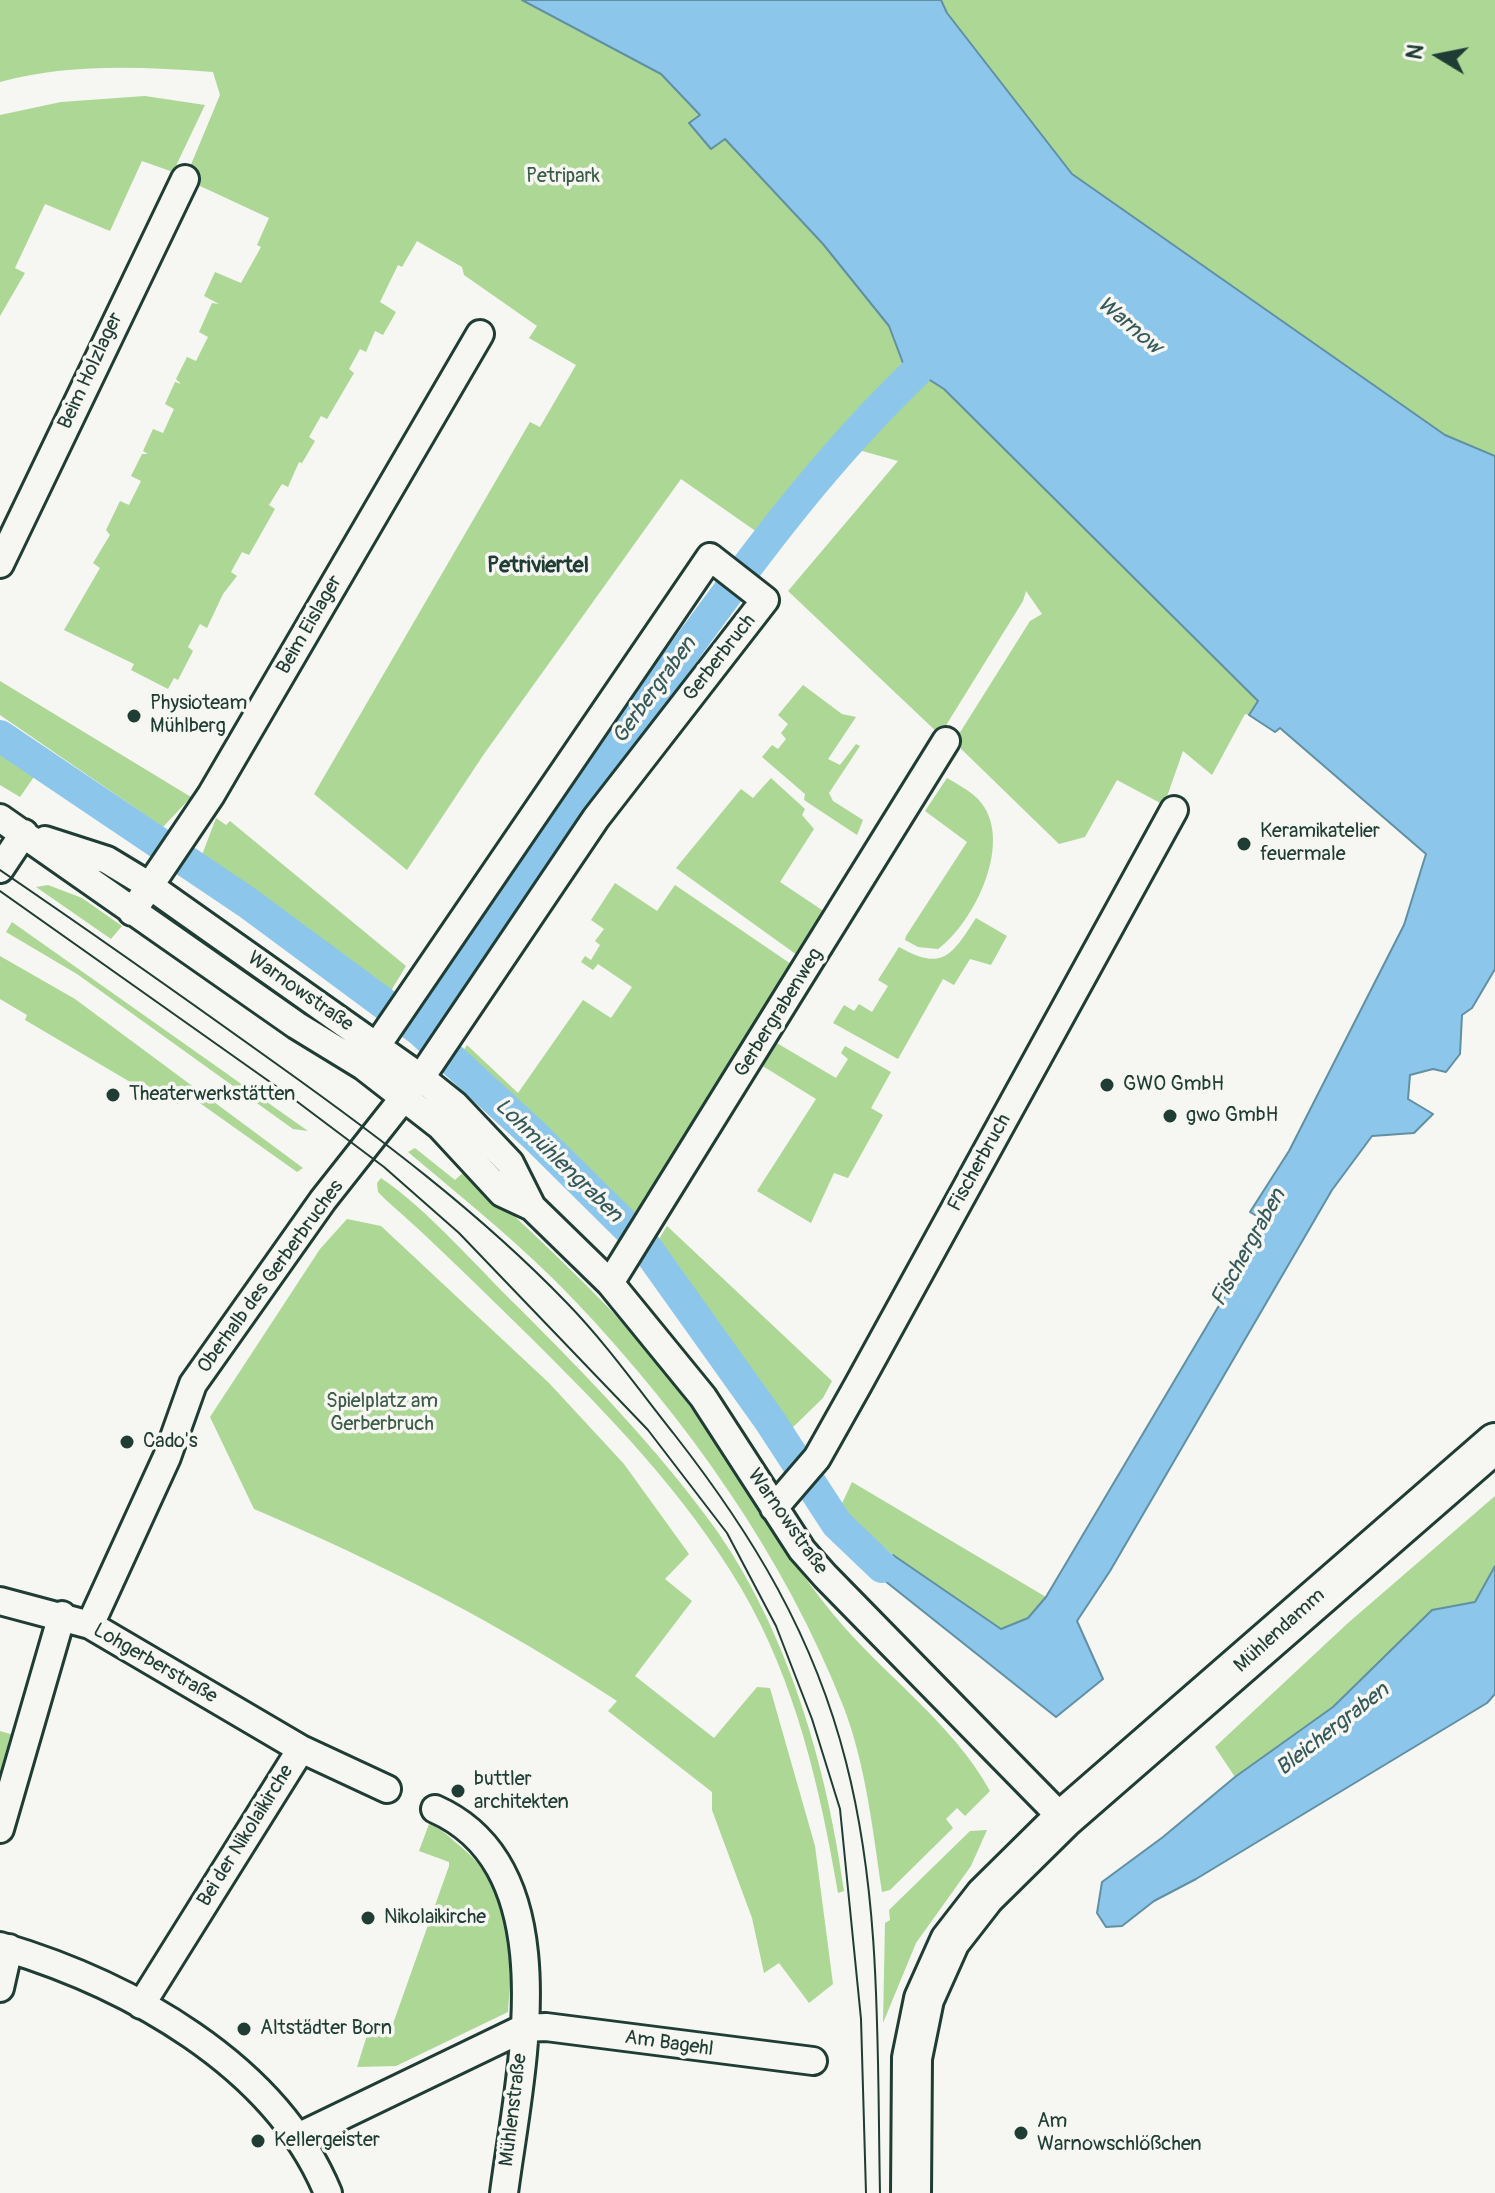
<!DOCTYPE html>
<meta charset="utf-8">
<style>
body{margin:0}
#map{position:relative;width:1495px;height:2193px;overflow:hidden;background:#f6f6f2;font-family:Pangolin,sans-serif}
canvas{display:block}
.north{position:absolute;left:1399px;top:16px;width:80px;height:80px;-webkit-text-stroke:6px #f6f6f2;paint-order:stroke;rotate:280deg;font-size:22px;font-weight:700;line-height:32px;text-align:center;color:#1f3d34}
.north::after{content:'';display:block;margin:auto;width:28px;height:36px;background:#1f3d34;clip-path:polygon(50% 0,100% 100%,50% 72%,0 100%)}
</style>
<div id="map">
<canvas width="1495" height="2193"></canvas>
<div class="north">N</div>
</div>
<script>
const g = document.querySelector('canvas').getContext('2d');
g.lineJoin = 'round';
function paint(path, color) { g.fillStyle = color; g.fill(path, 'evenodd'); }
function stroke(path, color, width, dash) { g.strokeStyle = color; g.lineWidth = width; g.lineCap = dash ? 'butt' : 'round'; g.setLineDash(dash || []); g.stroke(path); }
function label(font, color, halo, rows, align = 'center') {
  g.font = font + ' Pangolin,sans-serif'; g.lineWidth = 7; g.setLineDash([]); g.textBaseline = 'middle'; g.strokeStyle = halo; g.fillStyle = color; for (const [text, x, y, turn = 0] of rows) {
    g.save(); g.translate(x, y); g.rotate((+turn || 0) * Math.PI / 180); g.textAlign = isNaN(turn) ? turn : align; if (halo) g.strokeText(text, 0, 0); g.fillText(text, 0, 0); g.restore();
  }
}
paint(new Path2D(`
 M 0,0 L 522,0 L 661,74 L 700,115 L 690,123 L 710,149 L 724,138 L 823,244 L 889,326 L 903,363 L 944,389 L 1258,701 L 1249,715 L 1245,714 L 1212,775 L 1183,751 L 1164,805 L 1117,780 L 1085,837 L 1059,844 L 954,742 L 1030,621 L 1042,614 L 1026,591 L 1023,601 L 940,735 L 788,591 L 898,461 L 830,442 L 757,532 L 681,479 L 484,754 L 407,870 L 314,794 L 530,422 L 540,427 L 576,365 L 529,338 L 537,326 L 464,275 L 462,267 L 417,241 L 402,267 L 398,265 L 380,302 L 396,312 L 383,335 L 375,331 L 366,352 L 360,349 L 349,369 L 354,373 L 327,419 L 321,416 L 309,437 L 315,441 L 302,463 L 299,462 L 288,487 L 282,484 L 269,505 L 275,509 L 249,555 L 242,552 L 231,572 L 237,576 L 223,594 L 207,628 L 200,624 L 188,647 L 193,651 L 178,680 L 174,678 L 168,689 L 131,670 L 134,664 L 64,630 L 100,568 L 93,563 L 110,535 L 106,530 L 120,501 L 129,505 L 141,481 L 131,476 L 142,454 L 148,454 L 143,451 L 153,429 L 163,433 L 174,409 L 165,404 L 175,382 L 181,384 L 176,379 L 187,357 L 196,361 L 208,337 L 199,332 L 212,303 L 219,304 L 204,296 L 215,272 L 241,283 L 261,247 L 257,245 L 269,218 L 185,179 L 220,95 L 213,72 C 141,67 70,63 0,82 Z
 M 941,0 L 1495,0 L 1495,456 L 1445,435 L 1072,174 L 947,13 Z
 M 145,96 L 205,105 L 173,172 L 142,161 L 110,231 L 45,204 L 15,268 L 25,273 L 0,316 L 0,115 L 61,102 Z
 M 0,681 L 191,797 L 163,827 L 0,715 Z
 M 803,685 L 842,714 L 856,717 L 828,759 L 840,765 L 856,744 L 860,746 L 829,793 L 833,801 L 863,820 L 857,835 L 804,800 L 805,794 L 762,757 L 772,745 L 778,749 L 786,739 L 781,733 L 788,724 L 778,715 Z
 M 0,749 L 38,771 L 20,797 L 0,785 Z
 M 771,778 L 805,809 L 802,815 L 814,829 L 780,882 L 825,912 L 797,955 L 676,868 L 741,789 L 753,798 Z
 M 947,778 C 957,784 969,790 978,799 C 1016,839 974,923 938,949 L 918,947 L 905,940 L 906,936 L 967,842 L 925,811 Z
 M 216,818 L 226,825 L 230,821 L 406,966 L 389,994 L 202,855 Z
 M 615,883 L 657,911 L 675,885 L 791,964 L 654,1200 L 646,1194 L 632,1221 L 542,1129 L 460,1056 L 467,1045 L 518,1093 L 583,1000 L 611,1018 L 632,987 L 598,964 L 593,970 L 581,962 L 585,956 L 591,960 L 600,945 L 595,941 L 604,929 L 591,920 Z
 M 48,885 L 82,898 L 122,926 L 111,939 L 36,887 Z
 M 976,918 L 1007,936 L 991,965 L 970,959 L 954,985 L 943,979 L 898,1059 L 833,1023 L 844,1005 L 854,1011 L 859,1004 L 872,1012 L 888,986 L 878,980 L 899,947 C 943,972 952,955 976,918 Z
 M 12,922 L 308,1131 L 293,1129 L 77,974 L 6,932 Z
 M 0,956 L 75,999 L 303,1168 L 297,1172 L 190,1096 L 184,1094 L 178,1104 L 140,1081 L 137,1086 L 25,1020 L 27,1015 L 0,999 Z
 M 775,1042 L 836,1078 L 848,1059 L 841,1053 L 845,1046 L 891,1072 L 871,1108 L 883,1115 L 848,1178 L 834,1173 L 811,1223 L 757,1191 L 816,1099 L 761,1065 Z
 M 415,1148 L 455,1180 L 466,1170 C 536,1238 611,1302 670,1379 C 728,1455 773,1540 833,1614 C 883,1675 952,1722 990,1791 L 965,1816 L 957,1808 L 946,1819 L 953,1828 L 890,1890 L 882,1892 C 873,1832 866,1766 844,1708 C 785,1557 687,1419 575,1301 C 524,1247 465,1200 408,1152 Z
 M 381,1178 C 426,1208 478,1268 518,1307 C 586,1375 655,1446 712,1524 C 787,1628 827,1766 844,1891 L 838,1893 C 820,1788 796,1682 741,1588 C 685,1493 605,1411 527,1334 C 480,1288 435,1243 386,1200 L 378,1192 L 377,1183 Z
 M 347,1219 L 381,1226 L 549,1383 L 624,1464 L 689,1554 L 665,1579 L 692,1601 L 635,1676 L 714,1738 L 757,1687 L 770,1688 L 815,1846 L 833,1984 L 809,2003 L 779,1963 L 764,1973 L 752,1918 L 712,1810 L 712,1792 L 608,1711 L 617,1701 C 502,1625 381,1563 254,1509 L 210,1417 L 320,1249 Z
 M 667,1226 L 832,1381 L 823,1398 L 788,1432 L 654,1247 Z
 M 852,1482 L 1046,1597 L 1028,1618 L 1001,1629 L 893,1555 L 839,1510 Z
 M 1495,1496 L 1495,1566 L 1475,1602 L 1432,1610 L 1333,1707 L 1235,1777 L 1215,1747 L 1348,1623 Z
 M 0,1731 L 17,1736 L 0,1800 Z
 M 429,1824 C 441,1828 450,1838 460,1846 C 511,1887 514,1951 508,2012 L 396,2066 L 357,2067 L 369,2029 L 389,2035 L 449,1866 L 449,1862 L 419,1851 Z
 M 987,1830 L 971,1866 L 916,1943 L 883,2023 L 885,1923 L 890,1920 L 889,1910 L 970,1831 Z`), '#acd795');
const water = new Path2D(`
 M 522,0 L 941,0 L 947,13 L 1072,174 L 1445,435 L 1495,456 L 1495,969 L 1472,1008 L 1462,1015 L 1460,1054 L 1446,1072 L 1433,1069 L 1410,1075 L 1408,1099 L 1433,1114 L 1414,1133 L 1372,1136 L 1332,1190 L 1110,1571 L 1077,1621 L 1103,1679 L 1056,1717 L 875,1573 L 893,1555 L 1001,1629 L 1028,1618 L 1046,1597 L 1268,1223 L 1250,1212 L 1289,1151 L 1404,925 L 1426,854 L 1280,728 L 1275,732 L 1249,715 L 1258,701 L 944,389 L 903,363 L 889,326 L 823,244 L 725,139 L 711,149 L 689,123 L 700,115 L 661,74 Z
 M 1495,1566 L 1495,1694 L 1487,1703 L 1196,1879 L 1154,1901 L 1122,1926 L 1106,1927 L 1097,1913 L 1102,1882 L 1163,1837 L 1235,1777 L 1333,1707 L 1432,1610 L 1475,1602 Z`);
paint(water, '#8cc7eb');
stroke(water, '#6090a2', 2);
stroke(new Path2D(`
 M 0,736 L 248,903 L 421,1031 L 535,1136 L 643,1243 L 770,1421 L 837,1524 L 882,1567
 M 421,1031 C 507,903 593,776 684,652 C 755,554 828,456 916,372`), '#8cc7eb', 32);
const minor = new Path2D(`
 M 0,564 L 185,179
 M 0,818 L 296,1025 L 363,1066 L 440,1126 L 502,1193 L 532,1207 L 610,1283 L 703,1397 L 802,1550 L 825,1576 L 1063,1819
 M 45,840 L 107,860 L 150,886 L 420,1077 L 455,1105 L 510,1163 L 532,1207
 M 0,869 L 24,833
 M 132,912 L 211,795 L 480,334
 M 610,1283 L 946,741
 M 774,1508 L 817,1458 L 858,1385 L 1174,810
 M 0,1601 L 90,1625 L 301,1749 L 387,1789
 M 90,1625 L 167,1457 L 193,1384 L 323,1200 L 428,1067 L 596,818 L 765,600 L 710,557 L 363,1066
 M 435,1809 C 570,1869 519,2077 504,2193
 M 0,1829 L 62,1615
 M 0,1946 C 128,1984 275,2064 328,2193
 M 0,1988 L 9,1948
 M 141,2005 L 301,1749
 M 300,2136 L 524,2028 L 546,2027 L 813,2061`);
const secondary = new Path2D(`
 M 911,2193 L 912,2058 L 924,1999 L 950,1941 L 985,1896 L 1063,1819 L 1495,1443`);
stroke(minor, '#1f3d34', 32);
stroke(secondary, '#1f3d34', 44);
stroke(minor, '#f6f6f2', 26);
stroke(secondary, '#f6f6f2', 38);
stroke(new Path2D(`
 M 0,870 C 94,934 186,999 278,1065 C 379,1137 480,1213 566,1302 C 606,1343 639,1390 674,1434 C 753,1535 814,1636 846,1762 C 882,1902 877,2049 880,2193
 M 0,891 L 287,1094 L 384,1167 L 459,1233 L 648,1430 L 727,1533 L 776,1626 L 812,1719 L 840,1809 L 861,2019 L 866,2193`), '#1f3d34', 2);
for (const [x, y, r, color] of [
 [134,716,8,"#1f3d34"],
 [1244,844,8,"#1f3d34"],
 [1107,1085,8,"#1f3d34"],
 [113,1095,8,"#1f3d34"],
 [1170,1116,8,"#1f3d34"],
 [127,1442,8,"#1f3d34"],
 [458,1791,8,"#1f3d34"],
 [368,1918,8,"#1f3d34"],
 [244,2029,8,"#1f3d34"],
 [1021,2133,8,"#1f3d34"],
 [258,2141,8,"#1f3d34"]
]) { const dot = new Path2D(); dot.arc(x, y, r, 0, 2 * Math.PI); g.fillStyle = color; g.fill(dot); stroke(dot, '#f6f6f2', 3); }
label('20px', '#3b5c47', '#f6f6f2', [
 ["Petripark",563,177],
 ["Spielplatz am",382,1402],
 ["Gerberbruch",382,1425]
]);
label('20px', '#1f3d34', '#f6f6f2', [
 ["Beim Holzlager",91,371,-65],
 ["Beim Eislager",310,625,-60],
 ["Gerberbruch",720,658,-52],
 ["Warnowstraße",300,992,35],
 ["Gerbergrabenweg",779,1013,-58],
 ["Fischerbruch",980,1163,-61],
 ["Oberhalb des Gerberbruches",271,1277,-54],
 ["Warnowstraße",787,1522,55],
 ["Mühlendamm",1280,1631,-42],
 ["Lohgerberstraße",155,1664,30],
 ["Bei der Nikolaikirche",246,1836,-58],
 ["Am Bagehl",669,2044,8],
 ["Mühlenstraße",514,2110,-83]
]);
label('20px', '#1f3d34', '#f6f6f2', [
 ["Physioteam",150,704],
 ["Mühlberg",150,727],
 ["Keramikatelier",1260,832],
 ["feuermale",1260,855],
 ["GWO GmbH",1123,1085],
 ["Theaterwerkstätten",129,1095],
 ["gwo GmbH",1186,1116],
 ["Cado's",143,1442],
 ["buttler",474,1780],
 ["architekten",474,1803],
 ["Nikolaikirche",384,1918],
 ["Altstädter Born",260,2029],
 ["Am",1037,2122],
 ["Warnowschlößchen",1037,2145],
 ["Kellergeister",274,2141]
], 'left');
label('italic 22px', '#355959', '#f6f6f2', [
 ["Warnow",1129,326,40],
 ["Gerbergraben",655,691,-54],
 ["Lohmühlengraben",558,1161,44],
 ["Fischergraben",1249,1248,-61],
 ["Bleichergraben",1333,1730,-38]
]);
label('bold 22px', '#1f3d34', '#f6f6f2', [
 ["Petriviertel",538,566]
]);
</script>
